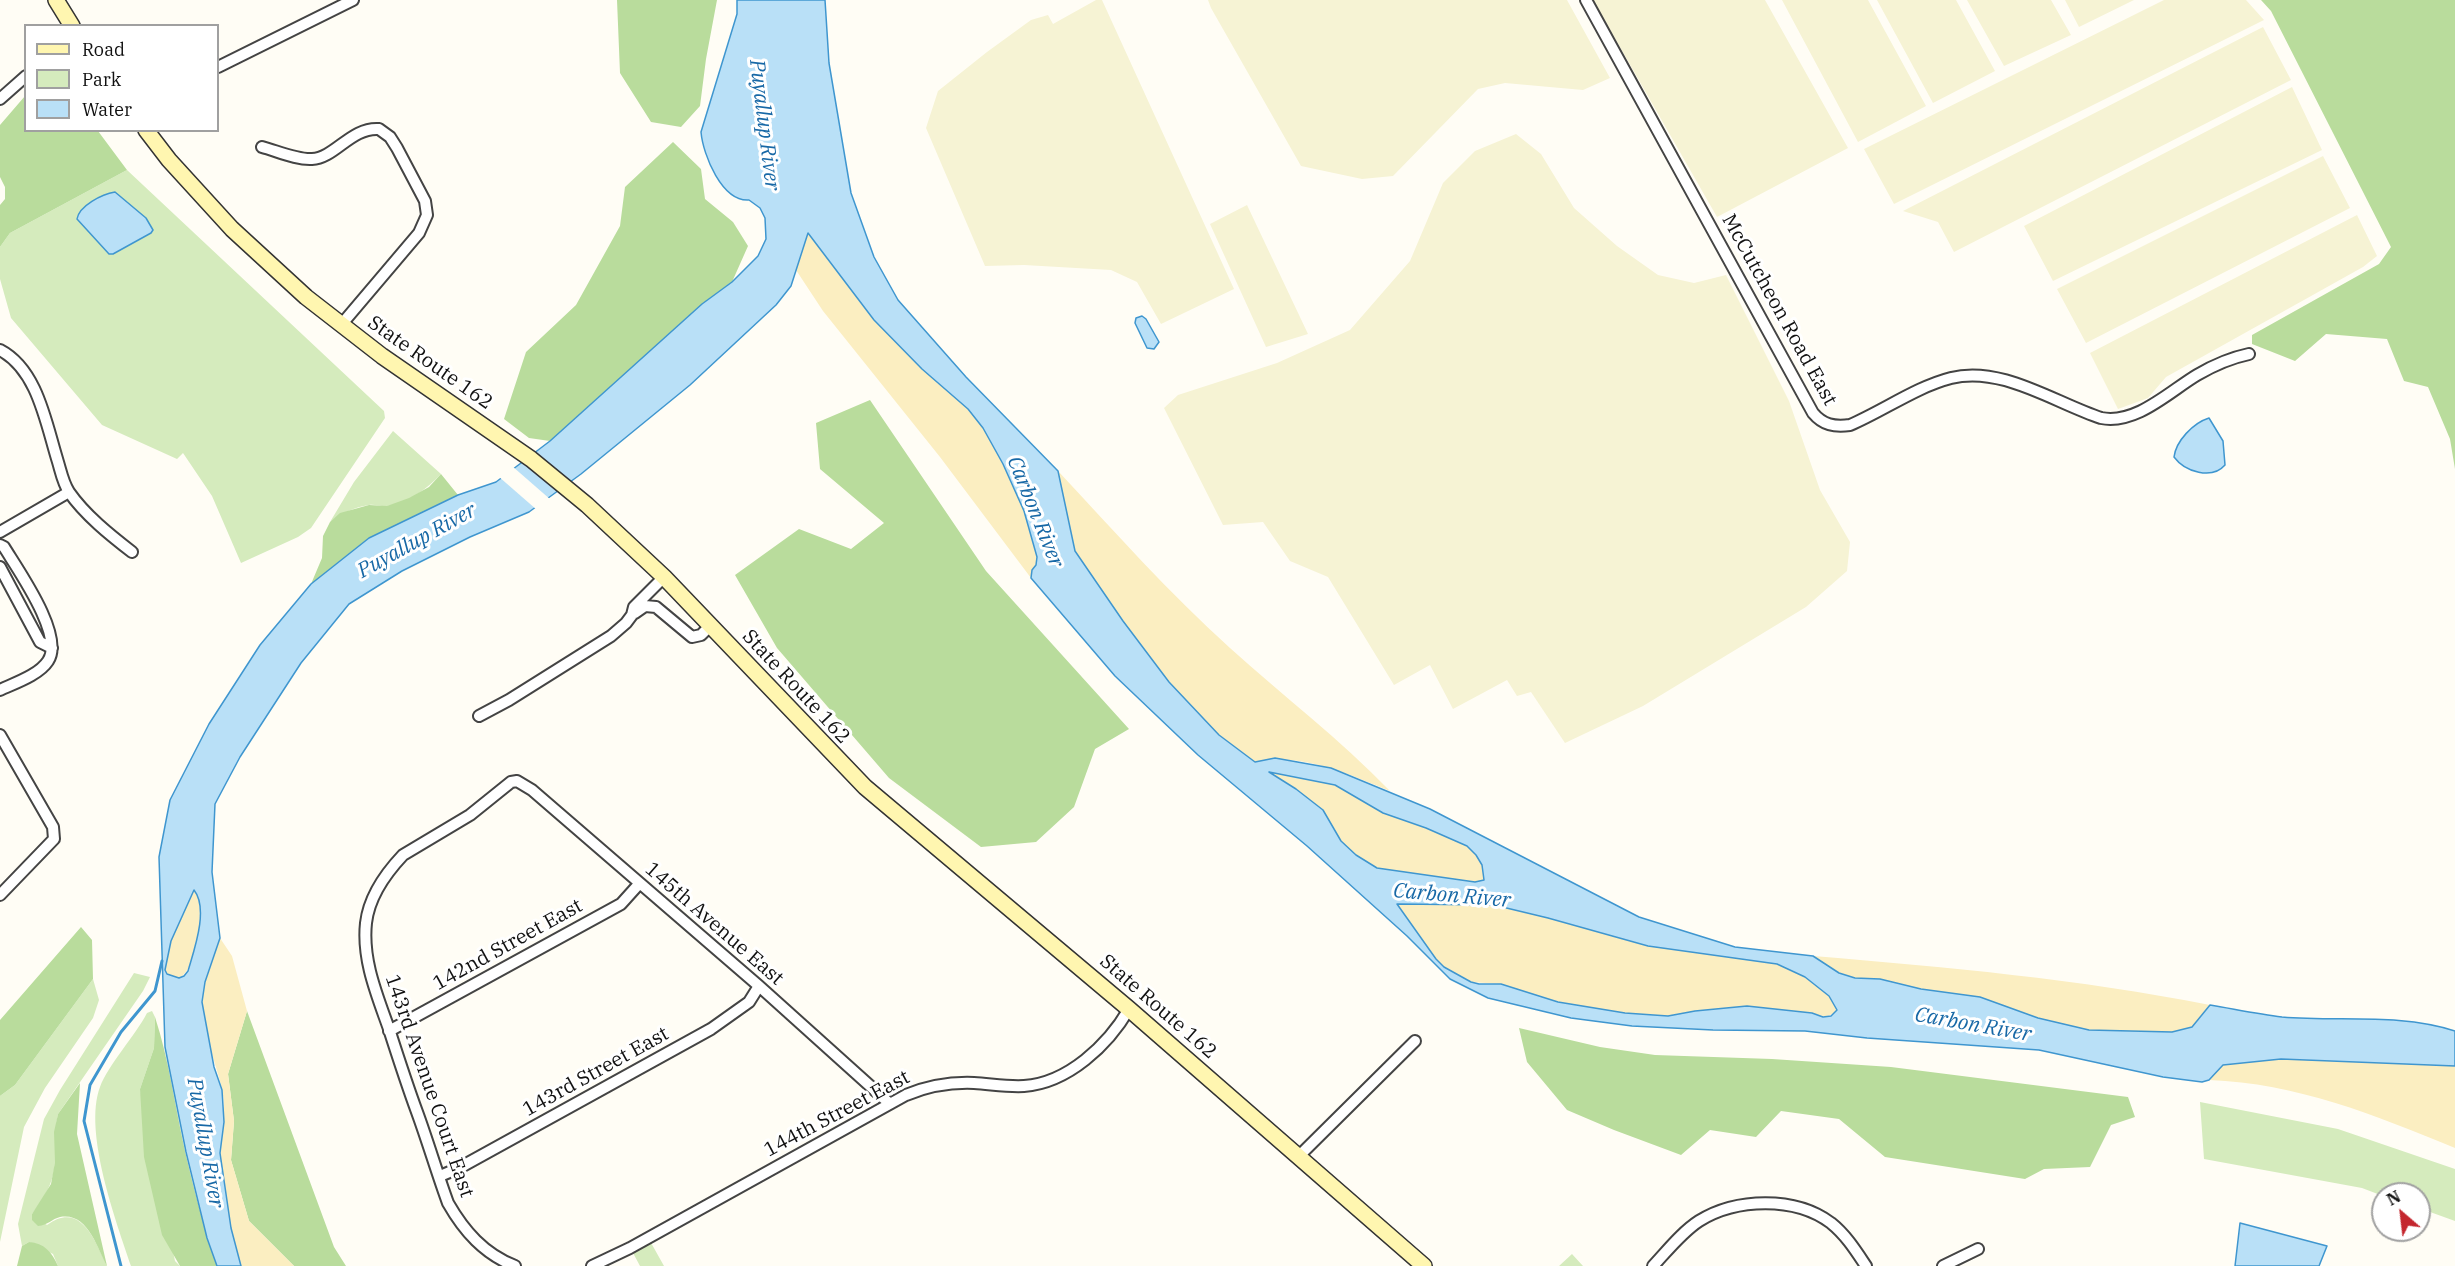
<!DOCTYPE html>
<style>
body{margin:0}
#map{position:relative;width:2455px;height:1266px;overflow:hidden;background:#fffdf5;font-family:"IBM Plex Serif",serif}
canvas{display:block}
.legend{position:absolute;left:24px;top:24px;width:195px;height:108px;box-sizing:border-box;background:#fff;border:2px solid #a0a0a0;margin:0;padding:8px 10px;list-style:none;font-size:18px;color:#111}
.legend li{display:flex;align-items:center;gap:12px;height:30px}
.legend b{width:30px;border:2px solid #a0a0a0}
.north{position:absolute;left:2371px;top:1182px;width:60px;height:60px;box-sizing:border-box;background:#fff;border:2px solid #a0a0a0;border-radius:50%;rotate:332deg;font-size:16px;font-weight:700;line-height:24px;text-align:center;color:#111}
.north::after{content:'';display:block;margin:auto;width:21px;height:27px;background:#c4262e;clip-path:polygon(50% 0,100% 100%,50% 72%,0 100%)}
</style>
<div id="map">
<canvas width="2455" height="1266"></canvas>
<ul class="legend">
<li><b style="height:8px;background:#fff6b0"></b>Road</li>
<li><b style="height:16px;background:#d5ebbd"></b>Park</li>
<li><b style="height:16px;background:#b9e0f7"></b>Water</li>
</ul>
<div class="north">N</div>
</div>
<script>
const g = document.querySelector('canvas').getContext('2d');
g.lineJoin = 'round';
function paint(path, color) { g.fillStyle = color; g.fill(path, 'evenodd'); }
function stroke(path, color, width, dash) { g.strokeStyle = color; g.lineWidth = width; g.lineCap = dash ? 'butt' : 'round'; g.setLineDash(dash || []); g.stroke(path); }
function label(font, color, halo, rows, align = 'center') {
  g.font = font + ' "IBM Plex Serif",serif'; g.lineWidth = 6; g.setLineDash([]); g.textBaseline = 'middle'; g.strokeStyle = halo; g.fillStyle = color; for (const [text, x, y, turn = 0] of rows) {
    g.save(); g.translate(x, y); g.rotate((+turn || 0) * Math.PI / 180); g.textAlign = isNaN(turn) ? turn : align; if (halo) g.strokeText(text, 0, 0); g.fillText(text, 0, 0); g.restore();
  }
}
paint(new Path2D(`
 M 1096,0 L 1102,0 L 1234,289 L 1161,324 L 1137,282 L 1111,270 L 1024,265 L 985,266 L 926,128 L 938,91 L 987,52 L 1031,20 L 1048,15 L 1053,24 Z
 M 1208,0 L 1567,0 L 1610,78 L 1583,90 L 1505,83 L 1478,89 L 1393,176 L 1362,179 L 1301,166 L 1211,8 Z
 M 1593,0 L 1765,0 L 1848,148 L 1717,217 Z
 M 1782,0 L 1868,0 L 1926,106 L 1858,142 Z
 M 1877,0 L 1956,0 L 1995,71 L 1933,103 Z
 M 1967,0 L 2051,0 L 2071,35 L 2004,66 Z
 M 2065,0 L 2134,0 L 2079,27 Z
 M 2164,0 L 2246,0 L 2264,20 L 1894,204 L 1864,149 Z
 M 2263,27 L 2291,80 L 1954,252 L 1938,222 L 1903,211 Z
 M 2292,87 L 2322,150 L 2053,281 L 2024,226 Z
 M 1516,134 L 1541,154 L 1574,208 L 1617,246 L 1658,275 L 1694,283 L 1726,275 L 1789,401 L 1820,490 L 1850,542 L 1847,571 L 1806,607 L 1643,706 L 1565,743 L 1531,692 L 1517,696 L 1507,680 L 1453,709 L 1430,665 L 1394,685 L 1328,577 L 1290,561 L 1263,522 L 1223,525 L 1164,408 L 1178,395 L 1277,363 L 1350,330 L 1410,261 L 1443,183 L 1475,151 Z
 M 2323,156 L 2350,208 L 2086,343 L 2057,289 Z
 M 1247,205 L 1308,334 L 1266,347 L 1210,224 Z
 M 2357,215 L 2377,256 L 2363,267 L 2166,377 L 2148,398 L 2118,409 L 2090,353 Z`), '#f6f3d4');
paint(new Path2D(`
 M 127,170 L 384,411 L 385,418 L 311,528 L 298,537 L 241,563 L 212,496 L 183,453 L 177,459 L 102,425 L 11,318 L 0,279 L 0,247 L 10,233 Z
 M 393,431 L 441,474 C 427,489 409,502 388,506 C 382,507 375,504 369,505 C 355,507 341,513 330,522 L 354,482 Z
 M 134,973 L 150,977 L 143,991 L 58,1114 C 54,1132 57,1145 55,1162 C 54,1182 44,1199 32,1214 L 47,1225 C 81,1200 95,1241 107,1266 L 58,1266 L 53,1254 L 29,1242 L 22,1246 L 18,1224 L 44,1119 L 60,1090 Z
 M 93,979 L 99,1000 L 93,1018 L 45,1088 L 24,1127 L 0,1242 L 0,1096 L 15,1085 Z
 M 152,1011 L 155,1017 L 154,1048 L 140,1089 L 175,1261 L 180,1266 L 131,1266 C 116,1221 83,1132 100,1087 C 108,1065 135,1036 147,1013 Z
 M 2200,1102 L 2338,1129 L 2455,1169 L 2455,1221 L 2419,1208 L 2419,1194 L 2383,1196 L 2362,1188 L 2204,1159 Z
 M 650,1241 L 664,1266 L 640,1266 L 632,1251 Z
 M 1572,1254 L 1583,1266 L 1559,1266 Z`), '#d5ebbd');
paint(new Path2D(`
 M 617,0 L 717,0 L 706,59 L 700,106 L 681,127 L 651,122 L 620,73 Z
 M 2261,0 L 2455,0 L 2455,469 L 2450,439 L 2428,387 L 2404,381 L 2387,339 L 2326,334 L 2295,361 L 2252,344 L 2252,335 L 2379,264 L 2391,247 L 2271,11 Z
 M 25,96 L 26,130 L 98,131 L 127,170 L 10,233 L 0,247 L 0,205 L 5,199 L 5,187 L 0,177 L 0,125 Z
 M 673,142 L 701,169 L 705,199 L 733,222 L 748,246 L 732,282 L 702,304 L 550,441 L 529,438 L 504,419 L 526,352 L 576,305 L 620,226 L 625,187 Z
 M 870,400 L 986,571 L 1129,729 L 1095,749 L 1074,807 L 1036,842 L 981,847 L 889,778 L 777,648 L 735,575 L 799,529 L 851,549 L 884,523 L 820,469 L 816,423 Z
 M 441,474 L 458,495 L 369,538 L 311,584 L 322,558 L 323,536 L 330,522 L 340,513 L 369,505 L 387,506 L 409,498 L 429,487 Z
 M 81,927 L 92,940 L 93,979 L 15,1085 L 0,1096 L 0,1020 Z
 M 247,1011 L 334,1247 L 346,1266 L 294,1266 L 249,1221 L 231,1160 L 234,1121 L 228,1074 Z
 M 155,1017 C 169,1060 175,1106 185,1151 C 194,1190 204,1228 217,1266 L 180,1266 L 162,1235 L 144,1157 L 140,1089 L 154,1048 Z
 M 1519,1028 L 1600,1047 L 1655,1055 L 1772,1059 L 1891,1067 L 2128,1097 L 2135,1117 L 2111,1125 L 2090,1167 L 2044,1169 L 2025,1179 L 1885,1157 L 1839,1119 L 1781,1111 L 1756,1137 L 1710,1130 L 1681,1155 L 1614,1130 L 1567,1110 L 1527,1062 Z
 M 80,1083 L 77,1134 L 107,1266 C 97,1248 88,1212 60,1217 C 52,1219 48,1225 38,1226 L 32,1220 L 32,1214 L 51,1184 L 55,1162 L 54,1132 L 58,1114 Z
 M 29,1242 C 44,1243 52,1252 58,1266 L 17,1266 L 22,1246 Z`), '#b9dc9c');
paint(new Path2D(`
 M 808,233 L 874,320 L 922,369 L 968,409 L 983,428 L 1003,464 L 1024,511 L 1037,557 L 1036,565 L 1032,570 L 1031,578 L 940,457 L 823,311 L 796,270 Z
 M 1058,471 C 1114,531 1169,593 1230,648 C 1283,696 1340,739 1390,791 C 1348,774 1301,752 1255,762 L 1219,735 L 1169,682 L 1123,621 L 1075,551 Z
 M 1267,772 L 1335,785 L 1383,813 L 1426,828 L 1467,846 L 1476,855 L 1482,865 L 1484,880 L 1475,882 L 1377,868 L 1356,855 L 1341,841 L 1323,810 L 1296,789 Z
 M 194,889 C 207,904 197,971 179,978 L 167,974 L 165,970 L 171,941 Z
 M 1396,904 L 1494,905 L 1548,918 L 1648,946 L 1777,964 L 1805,977 L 1829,996 L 1838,1010 C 1828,1018 1823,1017 1812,1013 L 1695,1011 L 1668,1016 L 1625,1013 L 1558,1002 L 1501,984 L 1471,982 L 1444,967 L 1436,959 Z
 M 220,938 L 232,956 L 247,1011 L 228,1074 L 234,1121 L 231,1160 L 249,1221 L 294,1266 L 241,1266 C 231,1230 220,1191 220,1153 C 220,1131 227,1111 222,1089 C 215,1058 200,1027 202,995 C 203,980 216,954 220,938 Z
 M 1813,956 C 1946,967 2079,979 2210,1005 L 2192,1027 L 2172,1032 L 2089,1030 L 2038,1018 L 1980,997 L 1921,989 L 1880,979 L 1855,978 L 1839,973 Z
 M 2281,1059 L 2455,1066 L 2455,1148 C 2375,1115 2296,1083 2209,1080 L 2223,1065 Z`), '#fbeec1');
const water = new Path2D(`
 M 737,0 L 825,0 L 829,63 L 851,193 L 874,257 L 898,300 L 966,377 L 1058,471 L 1075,551 L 1123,621 L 1169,682 L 1219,735 L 1255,762 L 1275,758 L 1331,768 L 1430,809 L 1639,917 L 1735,947 L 1813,956 L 1839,973 L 1855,978 L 1880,979 L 1921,989 L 1980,997 L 2038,1018 L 2089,1030 L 2172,1032 L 2192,1027 L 2210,1005 C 2234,1009 2258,1014 2282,1017 C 2340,1022 2399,1013 2455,1031 L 2455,1066 L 2281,1059 L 2223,1065 L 2209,1080 L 2202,1082 L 2163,1077 L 2039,1050 L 1867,1038 L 1805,1031 L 1713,1030 L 1632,1026 L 1571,1018 L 1488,998 L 1450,979 L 1407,936 L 1307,846 L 1198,755 L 1115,676 L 1031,578 L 1032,570 L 1036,565 L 1037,557 L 1024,511 L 1003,464 L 983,428 L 968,409 L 922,369 L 874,320 L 808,233 L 791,286 L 776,305 L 690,385 L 581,474 L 529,512 L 470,537 L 402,571 L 349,604 L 301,663 L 240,757 L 215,804 L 212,872 L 220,938 L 205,982 L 202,1002 L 214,1067 L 222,1090 L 224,1122 L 220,1153 L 231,1228 L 241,1266 L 217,1266 L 207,1238 L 186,1152 L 165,1047 L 159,857 L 170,800 L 209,724 L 260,645 L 311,584 L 369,538 L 458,495 L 496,482 L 550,441 L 702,304 L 732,282 L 758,256 L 766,239 L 765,218 L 760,208 L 749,200 C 722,202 703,155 701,132 L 737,14 ZM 1269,772 L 1335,785 L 1383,813 L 1426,828 L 1467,846 L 1476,855 L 1482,865 L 1484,880 L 1475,882 L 1377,868 L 1356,855 L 1341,841 L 1323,810 L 1296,789 ZM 194,890 C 209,909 194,950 188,971 L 184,976 L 179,978 L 167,974 L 165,970 L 171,941 ZM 1397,904 L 1494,905 L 1548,918 L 1648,946 L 1777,964 L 1805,977 L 1829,996 L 1837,1010 L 1831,1016 L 1823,1017 L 1812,1013 L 1747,1006 L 1695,1011 L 1668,1016 L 1625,1013 L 1558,1002 L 1501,984 L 1479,984 L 1471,982 L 1444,967 L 1436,959 Z
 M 115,192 L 146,218 L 153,230 L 151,233 L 113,254 L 109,254 L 77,219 C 79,206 102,194 115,192 Z
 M 1142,316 L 1146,319 L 1159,342 L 1154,349 L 1147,348 L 1135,323 L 1136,318 Z
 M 2209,418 L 2223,441 L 2225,465 C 2212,480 2185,472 2174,457 C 2176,441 2193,423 2209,418 Z
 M 2240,1223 L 2327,1246 L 2319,1266 L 2235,1266 Z`);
paint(water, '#b9e0f7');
stroke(water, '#3f96cf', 1.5);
paint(new Path2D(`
 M 512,466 L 551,500 L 537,510 L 498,476 Z`), '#fffdf5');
stroke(new Path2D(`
 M 121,1266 L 84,1121 L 90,1085 L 121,1032 L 155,991 L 162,961`), '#3f96cf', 3);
const minor = new Path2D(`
 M 1586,0 L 1813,413 C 1823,425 1834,427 1850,425 C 1883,411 1916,387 1951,378 C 2001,365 2055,403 2101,418 C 2136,425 2170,391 2197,375 C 2214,365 2230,358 2249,354
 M 218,67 L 353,0
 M 0,99 L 26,76
 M 262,147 C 277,151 297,160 312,159 C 335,158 351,127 379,129 L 390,137 L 397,148 L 425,201 L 427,215 L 419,233 L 341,325
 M 0,350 C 38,370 46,424 58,462 C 61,472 63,483 69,492 C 85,515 110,535 132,552
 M 0,532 L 69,492
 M 0,545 L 4,547 C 18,570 65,636 48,661 C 39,675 15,683 0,690
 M 0,567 L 40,642 L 52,648
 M 635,613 L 645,606 L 656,607 L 692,637 L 701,635 L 710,626
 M 479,716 L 509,700 L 611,636 L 626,623 L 632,615 L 634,607 L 664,577
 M 0,735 L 53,827 L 54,839 L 0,895
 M 389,1031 L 621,904 L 639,884
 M 1298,1157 L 1415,1041
 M 440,1176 L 459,1168 L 711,1029 L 749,1002 L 759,986
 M 515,1266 C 484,1254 464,1231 448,1203 C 437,1173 428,1142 417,1112 C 407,1085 398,1057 389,1029 C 377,995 362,960 366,923 C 369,897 386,873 403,855 L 470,815 L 511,782 L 517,781 L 532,790 L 759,986 L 889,1103
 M 592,1266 L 630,1248 L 906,1095 C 928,1086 950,1082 974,1083 C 991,1084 1007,1087 1024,1086 C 1068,1083 1108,1045 1129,1009
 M 1653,1266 C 1667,1251 1682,1232 1699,1221 C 1736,1198 1795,1196 1831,1223 C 1846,1235 1856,1251 1866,1266
 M 1943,1266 L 1978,1249`);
const secondary = new Path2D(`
 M 56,0 L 72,26
 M 146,130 L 169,160 L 232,229 L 306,297 L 382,356 L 531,459 L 587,505 L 664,577 L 865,787 L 1129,1009 L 1424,1266`);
stroke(minor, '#444', 14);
stroke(secondary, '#333', 18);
stroke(minor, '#fff', 10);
stroke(secondary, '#fff6b0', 15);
label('20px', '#111', '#fff', [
 ["McCutcheon Road East",1779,310,61],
 ["State Route 162",430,363,35],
 ["State Route 162",796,687,47],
 ["145th Avenue East",714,924,41],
 ["142nd Street East",508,945,-29],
 ["State Route 162",1158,1007,41],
 ["143rd Street East",596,1072,-29],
 ["143rd Avenue Court East",429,1086,71],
 ["144th Street East",837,1114,-28]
]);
label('italic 21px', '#1768a6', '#fff', [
 ["Puyallup River",764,125,83],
 ["Carbon River",1035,512,68],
 ["Puyallup River",417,541,-29],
 ["Carbon River",1452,896,5],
 ["Carbon River",1973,1025,10],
 ["Puyallup River",205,1143,80]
]);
</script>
